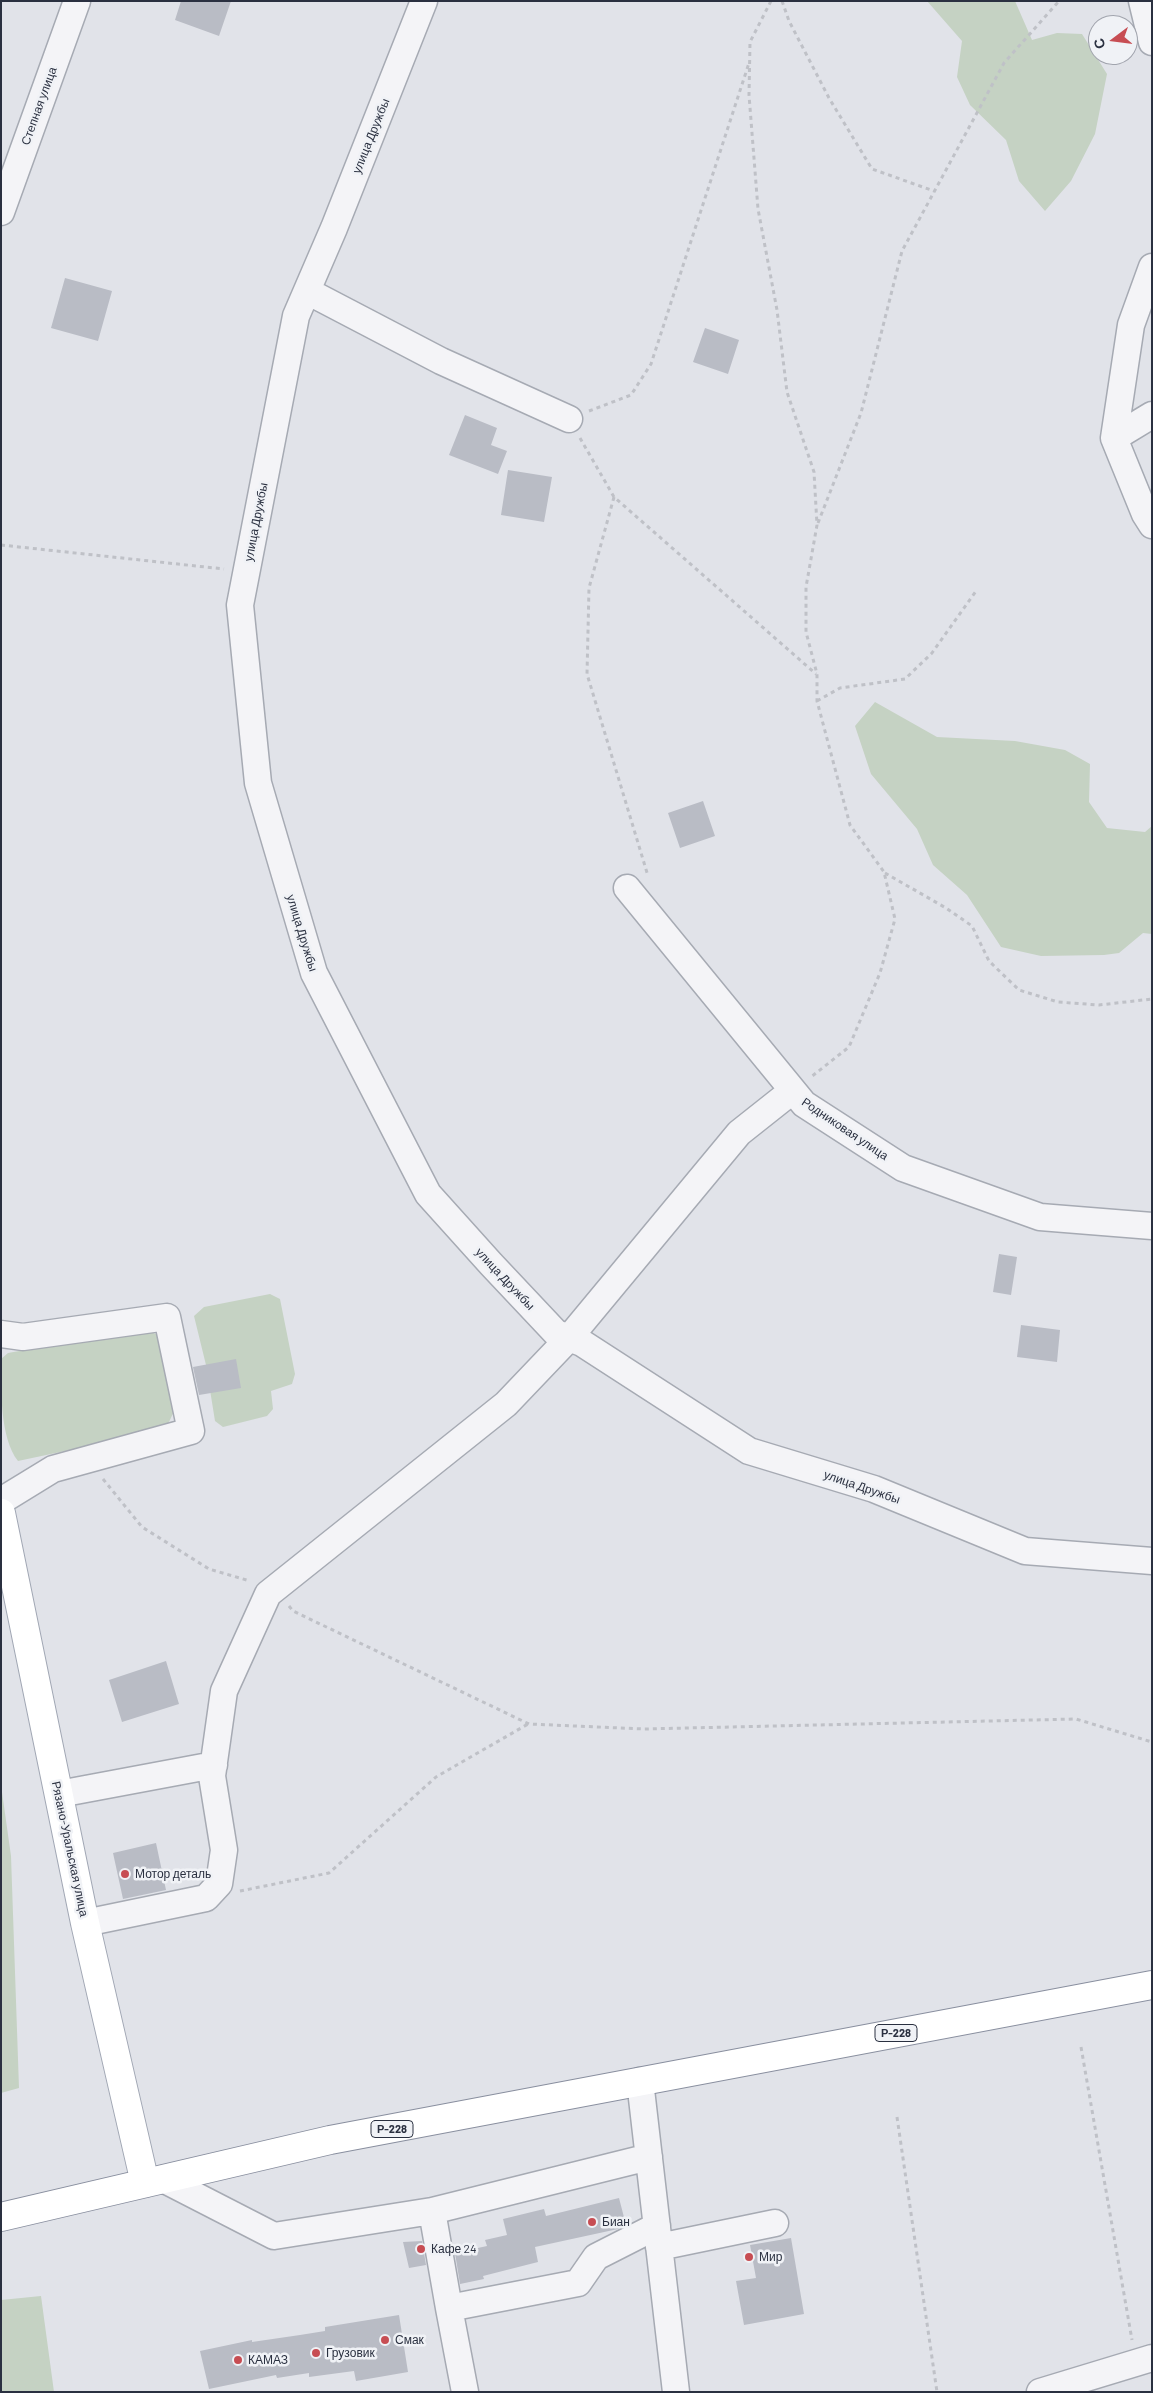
<!DOCTYPE html>
<meta charset="utf-8">
<style>
body{margin:0}
#map{position:relative;width:1153px;height:2393px;overflow:hidden;background:#e1e3e9;font-family:Barlow,sans-serif}
canvas{display:block}
.frame{position:absolute;inset:0;border:2px solid #2a3040;pointer-events:none}
.north{position:absolute;left:1088px;top:15px;width:50px;height:50px;box-sizing:border-box;background:#f0f2f6;border:1px solid #a1a4ad;border-radius:50%;rotate:255deg;font-size:14px;font-weight:700;line-height:20px;text-align:center;color:#2a3040}
.north::after{content:'';display:block;margin:auto;width:18px;height:22px;background:#c74d53;clip-path:polygon(50% 0,100% 100%,50% 72%,0 100%)}
</style>
<div id="map">
<canvas width="1153" height="2393"></canvas>
<div class="frame"></div>
<div class="north">С</div>
</div>
<script>
const g = document.querySelector('canvas').getContext('2d');
g.lineJoin = 'round';
function paint(path, color) { g.fillStyle = color; g.fill(path, 'evenodd'); }
function stroke(path, color, width, dash) { g.strokeStyle = color; g.lineWidth = width; g.lineCap = dash ? 'butt' : 'round'; g.setLineDash(dash || []); g.stroke(path); }
function label(font, color, halo, rows, align = 'center') {
  g.font = font + ' Barlow,sans-serif'; g.lineWidth = 5; g.setLineDash([]); g.textBaseline = 'middle'; g.strokeStyle = halo; g.fillStyle = color; for (const [text, x, y, turn = 0] of rows) {
    g.save(); g.translate(x, y); g.rotate((+turn || 0) * Math.PI / 180); g.textAlign = isNaN(turn) ? turn : align; if (halo) g.strokeText(text, 0, 0); g.fillText(text, 0, 0); g.restore();
  }
}
paint(new Path2D(`
 M 927,1 L 1015,1 L 1032,40 L 1057,33 L 1082,34 L 1107,74 L 1095,134 L 1071,181 L 1045,211 L 1019,181 L 1006,140 L 970,105 L 957,77 L 962,41 Z
 M 875,702 L 937,737 L 1015,741 L 1065,750 L 1090,764 L 1089,802 L 1107,828 L 1145,832 L 1152,826 L 1152,934 L 1143,933 L 1119,953 L 1104,955 L 1041,956 L 1001,947 L 967,895 L 933,865 L 917,829 L 871,774 L 855,726 Z
 M 270,1294 L 280,1299 L 295,1374 L 292,1384 L 271,1391 L 273,1409 L 267,1416 L 223,1427 L 215,1421 L 206,1365 L 194,1316 L 204,1307 Z
 M 142,1329 L 156,1334 L 164,1346 L 176,1407 L 169,1422 L 159,1431 L 18,1461 C 0,1438 1,1391 1,1359 L 8,1353 Z
 M 1,1785 L 11,1856 L 19,2088 L 1,2093 Z
 M 41,2296 L 54,2392 L 1,2392 L 1,2300 Z`), '#c5d2c3');
paint(new Path2D(`
 M 181,1 L 231,1 L 219,36 L 175,20 Z
 M 65,278 L 112,291 L 98,341 L 51,328 Z
 M 705,328 L 739,340 L 728,374 L 693,362 Z
 M 465,415 L 497,428 L 491,445 L 507,451 L 498,474 L 449,455 Z
 M 508,470 L 552,477 L 544,522 L 501,515 Z
 M 703,801 L 715,836 L 680,848 L 668,813 Z
 M 999,1254 L 1017,1257 L 1011,1295 L 993,1292 Z
 M 1021,1325 L 1060,1330 L 1057,1362 L 1017,1357 Z
 M 236,1359 L 241,1388 L 199,1395 L 193,1367 Z
 M 166,1661 L 179,1704 L 122,1722 L 109,1680 Z
 M 156,1843 L 166,1890 L 123,1899 L 113,1853 Z
 M 619,2198 L 626,2225 L 618,2229 L 535,2247 L 538,2262 L 483,2276 L 484,2279 L 460,2284 L 455,2253 L 487,2246 L 485,2240 L 507,2235 L 503,2219 L 544,2209 L 546,2216 Z
 M 791,2238 L 804,2314 L 744,2325 L 736,2281 L 756,2278 L 750,2245 Z
 M 422,2241 L 426,2265 L 409,2268 L 403,2242 Z
 M 399,2315 L 408,2372 L 356,2381 L 354,2371 L 309,2377 L 309,2373 L 277,2378 L 276,2375 L 209,2389 L 200,2351 L 252,2340 L 252,2342 L 300,2335 L 325,2331 L 325,2327 Z`), '#b9bcc5');
const minor = new Path2D(`
 M 424,1 L 334,228 L 296,316 L 240,605 L 258,783 L 314,973 L 428,1194 L 491,1264 L 556,1333 L 582,1343 L 749,1451 L 874,1489 L 1025,1551 L 1152,1561
 M 1142,1 L 1152,42
 M 1,212 L 77,1
 M 1152,267 L 1131,325 L 1114,438 L 1145,514 L 1152,525
 M 307,291 L 441,361 L 569,419
 M 1114,438 L 1152,415
 M 627,888 L 804,1104 L 903,1168 L 1040,1217 L 1152,1226
 M 1,1334 L 23,1337 L 167,1317 L 191,1431 L 53,1469 L 1,1501
 M 59,1794 L 214,1765
 M 85,1923 L 206,1898 L 219,1884 L 224,1850 L 212,1776 L 224,1691 L 268,1594 L 506,1404 L 569,1338 L 739,1133 L 792,1091
 M 640,2081 L 676,2392
 M 163,2179 L 274,2236 L 432,2211 L 649,2157
 M 432,2211 L 449,2308
 M 659,2247 L 775,2223
 M 465,2392 L 449,2308 L 578,2283 L 596,2257 L 657,2226
 M 1040,2392 L 1152,2358`);
const major = new Path2D(`
 M 1,1513 L 85,1923 L 145,2183`);
const highway = new Path2D(`
 M 1,2217 L 330,2140 L 1152,1985`);
stroke(minor, '#a6aab3', 29);
stroke(major, '#a1a7b4', 30);
stroke(highway, '#898f9f', 30);
stroke(new Path2D(`
 M 771,1 L 750,42 L 749,95 L 758,209 L 777,310 L 787,392 L 814,472 L 817,525 L 806,587 L 806,632 L 817,674 L 817,701 L 850,825 L 884,872 L 895,919 L 880,973 L 849,1047 L 811,1077
 M 782,1 L 789,21 L 829,98 L 872,169 L 934,191
 M 589,411 L 631,395 L 651,364 L 749,63
 M 580,438 L 614,497 L 816,674
 M 614,497 L 589,588 L 587,674 L 648,876
 M 818,523 L 861,413 L 902,251 L 1004,63 L 1059,1
 M 1,545 L 224,569
 M 817,701 L 840,688 L 905,679 L 932,653 L 976,591
 M 885,873 L 946,908 L 972,926 L 989,961 L 1019,990 L 1058,1002 L 1099,1005 L 1152,999
 M 103,1479 L 142,1527 L 209,1569 L 250,1581
 M 289,1606 L 293,1611 L 529,1724 L 644,1729 L 1076,1719 L 1152,1742
 M 240,1891 L 329,1873 L 436,1777 L 528,1724
 M 1081,2047 L 1132,2340
 M 897,2117 L 937,2392`), '#bfc1c7', 3, [4, 4]);
stroke(minor, '#f4f4f7', 26);
stroke(major, '#fff', 28);
stroke(highway, '#fff', 28);
for (const [x, y, r, color] of [
 [125,1874,5,"#c74d53"],
 [592,2222,5,"#c74d53"],
 [421,2249,5,"#c74d53"],
 [749,2257,5,"#c74d53"],
 [385,2340,5,"#c74d53"],
 [316,2353,5,"#c74d53"],
 [238,2360,5,"#c74d53"]
]) { const dot = new Path2D(); dot.arc(x, y, r, 0, 2 * Math.PI); g.fillStyle = color; g.fill(dot); stroke(dot, '#f0f2f6', 2); }
for (const [x, y, w] of [
 [896,2033,42],
 [392,2129,42]
]) { const box = new Path2D(); box.roundRect(x - w / 2, y - 8.5, w, 17, 4); g.fillStyle = '#f0f2f6'; g.fill(box); stroke(box, '#2a3040', 1); }
label('bold 11px', '#2a3040', null, [
 ["Р-228",896,2033],
 ["Р-228",392,2129]
]);
label('12px', '#2a3040', '#f0f2f6', [
 ["Степная улица",39,106,-70],
 ["улица Дружбы",371,136,-68],
 ["улица Дружбы",256,522,-79],
 ["улица Дружбы",302,933,73],
 ["Родниковая улица",845,1129,34],
 ["улица Дружбы",505,1279,47],
 ["улица Дружбы",862,1487,19],
 ["Рязано-Уральская улица",70,1849,78]
]);
label('12px', '#2a3040', '#f0f2f6', [
 ["Мотор деталь",135,1874],
 ["Биан",602,2222],
 ["Кафе 24",431,2249],
 ["Мир",759,2257],
 ["Смак",395,2340],
 ["Грузовик",326,2353],
 ["КАМАЗ",248,2360]
], 'left');
</script>
